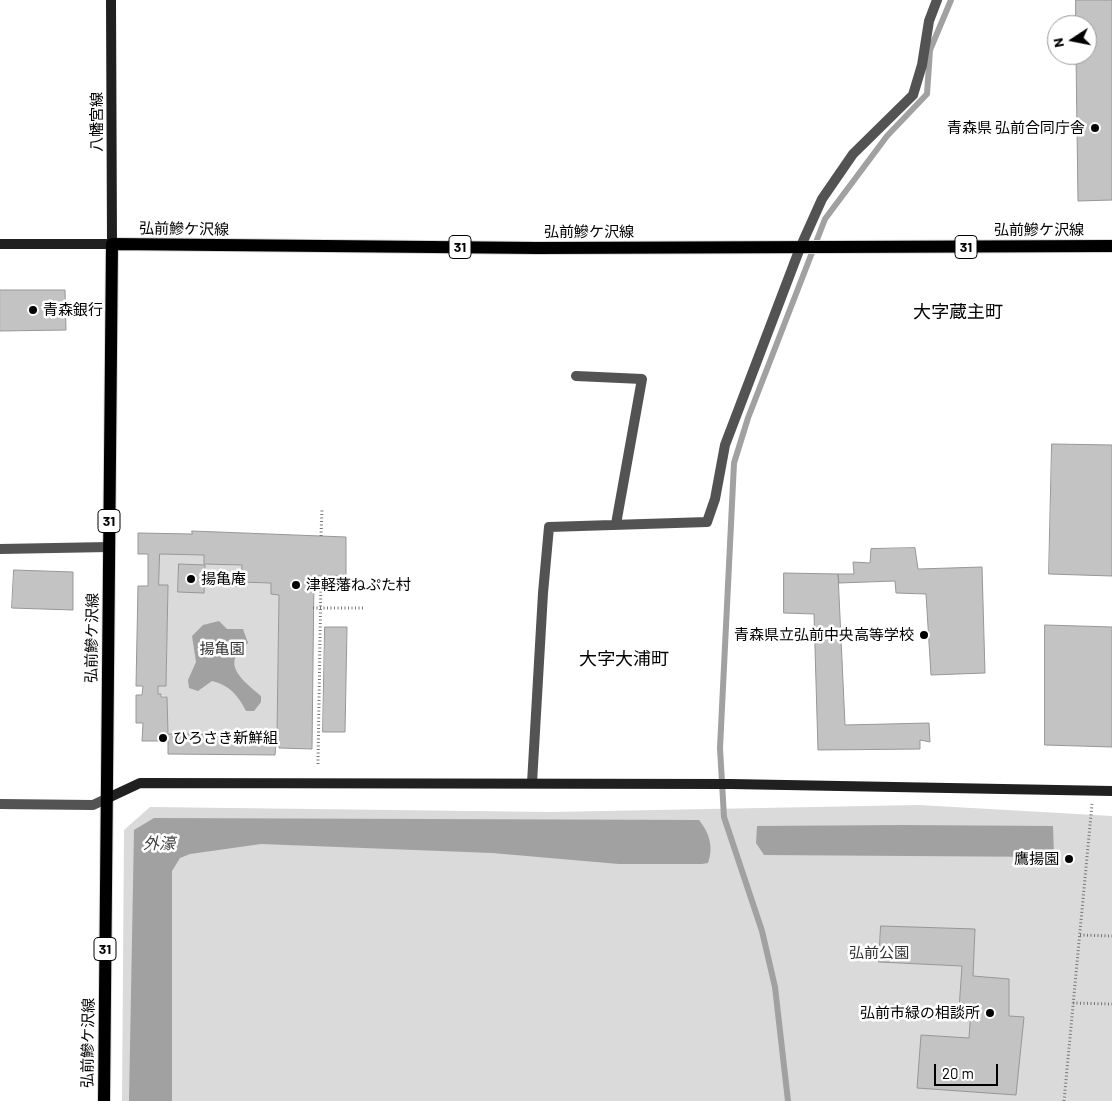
<!DOCTYPE html>
<meta charset="utf-8">
<style>
body{margin:0}
#map{position:relative;width:1112px;height:1101px;overflow:hidden;background:#fff;font-family:Barlow,sans-serif}
canvas{display:block}
.north{position:absolute;left:1047px;top:15px;width:50px;height:50px;box-sizing:border-box;background:#fff;border:1px solid #999;border-radius:50%;rotate:259deg;font-size:14px;font-weight:700;line-height:20px;text-align:center;color:#000}
.north::after{content:'';display:block;margin:auto;width:18px;height:22px;background:#000;clip-path:polygon(50% 0,100% 100%,50% 72%,0 100%)}
.scale{position:absolute;left:934px;top:1064px;width:64px;height:22px;box-sizing:border-box;border:2px solid #000;border-top:0;padding-left:6px;font-size:15px;line-height:18px;white-space:nowrap;color:#000;-webkit-text-stroke:4px #fff;paint-order:stroke}
</style>
<div id="map">
<canvas width="1112" height="1101"></canvas>
<div class="north">N</div>
<div class="scale">20 m</div>
</div>
<script>
const g = document.querySelector('canvas').getContext('2d');
g.lineJoin = 'round';
function paint(path, color) { g.fillStyle = color; g.fill(path, 'evenodd'); }
function stroke(path, color, width, dash) { g.strokeStyle = color; g.lineWidth = width; g.lineCap = dash ? 'butt' : 'round'; g.setLineDash(dash || []); g.stroke(path); }
function label(font, color, halo, rows, align = 'center') {
  g.font = font + ' Barlow,"Noto Sans JP",sans-serif'; g.lineWidth = 5; g.setLineDash([]); g.textBaseline = 'middle'; g.strokeStyle = halo; g.fillStyle = color; for (const [text, x, y, turn = 0] of rows) {
    g.save(); g.translate(x, y); g.rotate((+turn || 0) * Math.PI / 180); g.textAlign = isNaN(turn) ? turn : align; if (halo) g.strokeText(text, 0, 0); g.fillText(text, 0, 0); g.restore();
  }
}
paint(new Path2D(`
 M 160,554 L 204,555 L 204,564 L 242,565 L 242,582 L 271,583 L 279,595 L 277,735 L 168,734 L 167,697 L 158,694 L 158,686 L 166,685 L 168,586 L 159,585 Z
 M 919,805 L 1112,816 L 1112,1101 L 122,1101 L 124,830 L 150,807 L 551,812 Z`), '#dadada');
paint(new Path2D(`
 M 219,621 L 227,629 L 243,629 L 248,643 C 244,647 240,650 237,655 C 226,670 251,687 261,696 L 261,702 L 254,711 L 246,711 C 238,695 229,685 212,681 L 198,691 L 189,688 L 188,680 L 196,662 L 192,636 L 203,625 Z
 M 154,818 L 699,820 C 709,832 714,847 708,863 L 702,864 L 619,864 L 492,853 L 261,844 L 190,854 L 180,858 L 172,871 L 172,1101 L 129,1101 L 134,830 Z
 M 902,825 L 1053,826 L 1054,857 L 764,855 L 756,843 L 757,826 Z`), '#a1a1a1');
stroke(new Path2D(`
 M 788,1101 L 775,987 L 762,931 L 724,817 L 720,748 L 734,463 L 748,418 L 825,219 L 887,136 L 927,94 L 930,50 L 951,0`), '#a1a1a1', 6);
const building = new Path2D(`
 M 1076,0 L 1112,0 L 1112,200 L 1078,201 L 1076,55 L 1087,55 L 1087,25 L 1076,25 Z
 M 0,290 L 65,290 L 66,330 L 0,331 Z
 M 1052,444 L 1112,445 L 1112,576 L 1049,574 Z
 M 192,531 L 346,537 L 346,576 L 314,576 L 312,749 L 279,748 L 279,743 L 276,744 L 275,755 L 168,754 L 168,741 L 142,741 L 143,723 L 136,723 L 136,695 L 142,695 L 143,686 L 136,686 L 138,586 L 148,586 L 148,554 L 138,554 L 138,533 L 192,534 ZM 160,554 L 204,555 L 204,564 L 242,565 L 241,582 L 271,583 L 271,594 L 279,595 L 277,735 L 168,734 L 167,697 L 161,697 L 161,694 L 158,694 L 158,686 L 166,686 L 168,585 L 159,585 Z
 M 915,548 L 918,569 L 982,567 L 985,673 L 931,675 L 926,594 L 896,593 L 895,581 L 839,583 L 838,574 L 854,574 L 853,562 L 870,563 L 871,549 Z
 M 179,564 L 205,565 L 204,593 L 178,592 Z
 M 14,570 L 73,572 L 73,610 L 12,608 Z
 M 784,573 L 838,574 L 845,725 L 929,723 L 930,742 L 920,740 L 920,749 L 818,750 L 814,614 L 784,613 Z
 M 1045,625 L 1112,627 L 1112,747 L 1045,745 Z
 M 325,627 L 347,627 L 345,732 L 323,732 Z
 M 881,926 L 975,929 L 973,976 L 1009,979 L 1009,1016 L 1024,1017 L 1016,1095 L 917,1088 L 921,1035 L 969,1038 L 971,1010 L 959,1009 L 962,966 L 879,962 Z`);
paint(building, '#c3c3c3');
stroke(building, '#979797', 1);
const primary = new Path2D(`
 M 104,1101 L 112,244 L 538,248 L 1112,246`);
stroke(primary, '#dbdbdb', 14);
stroke(new Path2D(`
 M 321,536 L 322,508
 M 313,608 L 365,608
 M 318,764 L 321,576
 M 1080,935 L 1112,936
 M 1073,1003 L 1112,1004
 M 1064,1101 L 1092,804`), '#757575', 3, [1, 2.5]);
stroke(new Path2D(`
 M 576,376 L 642,379 L 616,524
 M 0,549 L 109,547
 M 532,783 L 543,593 L 549,527 L 707,522 L 715,499 L 725,445 L 800,248 L 822,199 L 853,154 L 913,95 L 922,65 L 929,21 L 937,0
 M 0,804 L 93,805 L 108,798`), '#535353', 10);
stroke(new Path2D(`
 M 0,244 L 112,244 L 111,0
 M 108,798 L 140,783 L 731,784 L 1112,791`), '#202020', 10);
stroke(primary, '#000', 12);
for (const [x, y, r, color] of [
 [1095,128,5,"#000"],
 [33,310,5,"#000"],
 [191,579,5,"#000"],
 [296,585,5,"#000"],
 [924,635,5,"#000"],
 [163,738,5,"#000"],
 [1069,859,5,"#000"],
 [990,1013,5,"#000"]
]) { const dot = new Path2D(); dot.arc(x, y, r, 0, 2 * Math.PI); g.fillStyle = color; g.fill(dot); stroke(dot, '#fff', 2); }
for (const [x, y, w] of [
 [460,247,22],
 [966,247,22],
 [109,521,22],
 [105,949,22]
]) { const box = new Path2D(); box.roundRect(x - w / 2, y - 11.5, w, 23, 4); g.fillStyle = '#fff'; g.fill(box); stroke(box, '#000', 1); }
label('bold 14px', '#000', null, [
 ["31",460,247],
 ["31",966,247],
 ["31",109,521],
 ["31",105,949]
]);
label('15px', '#000', '#fff', [
 ["八幡宮線",97,122,-90],
 ["弘前鰺ケ沢線",184,229,1],
 ["弘前鰺ケ沢線",1039,230],
 ["弘前鰺ケ沢線",589,232],
 ["弘前鰺ケ沢線",92,638,-89],
 ["弘前鰺ケ沢線",88,1043,-89]
]);
label('15px', '#000', '#fff', [
 ["青森県 弘前合同庁舎",1085,128],
 ["青森銀行",43,310,"left"],
 ["揚亀庵",201,579,"left"],
 ["津軽藩ねぷた村",306,585,"left"],
 ["青森県立弘前中央高等学校",914,635],
 ["ひろさき新鮮組",173,738,"left"],
 ["鷹揚園",1059,859],
 ["弘前市緑の相談所",980,1013]
], 'right');
label('15px', '#313131', '#fff', [
 ["揚亀園",222,649],
 ["弘前公園",879,953]
]);
label('italic 16px', '#424242', '#fff', [
 ["外濠",159,844]
]);
label('18px', '#000', '#fff', [
 ["大字蔵主町",958,312],
 ["大字大浦町",624,659]
]);
</script>
